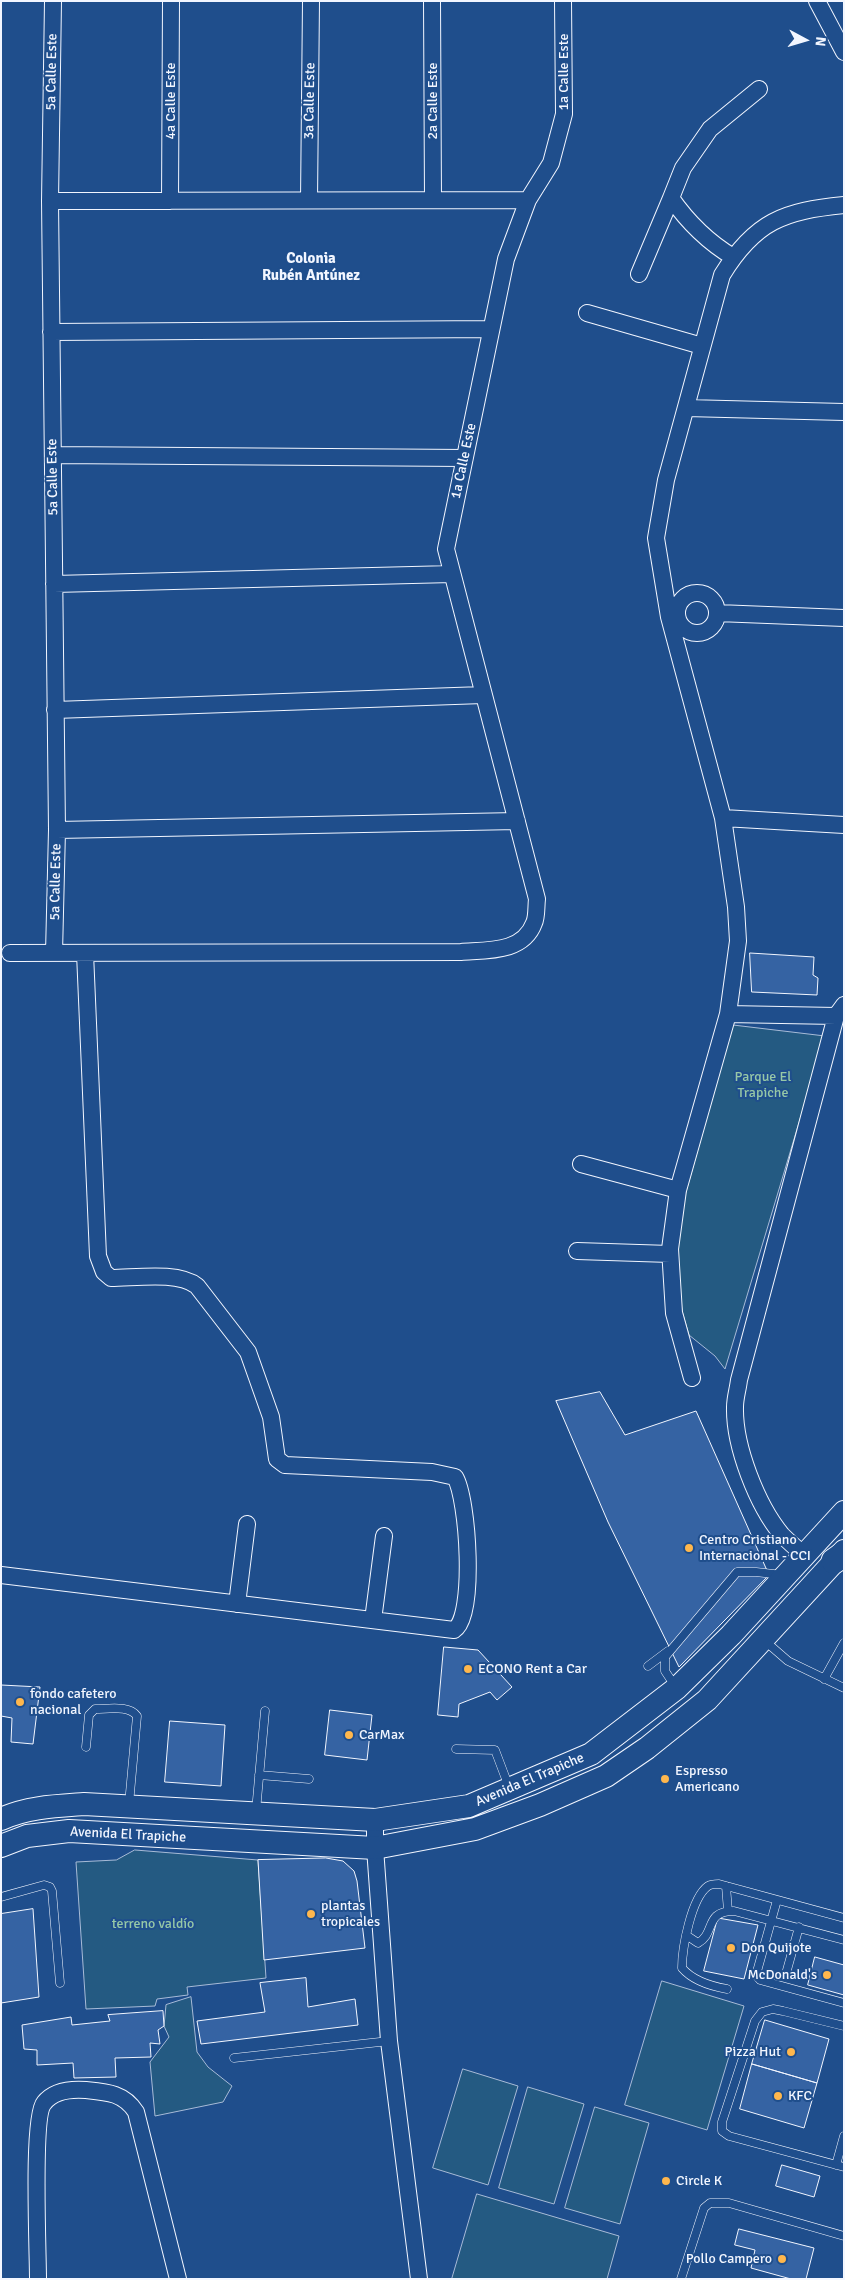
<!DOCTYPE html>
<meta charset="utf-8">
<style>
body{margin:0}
#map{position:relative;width:845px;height:2280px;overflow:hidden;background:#1f4e8c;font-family:Signika,sans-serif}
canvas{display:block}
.frame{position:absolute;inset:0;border:2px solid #f2f6ff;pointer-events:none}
.north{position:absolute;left:780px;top:15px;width:50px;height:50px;-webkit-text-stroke:4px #1f4e8c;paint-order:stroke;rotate:96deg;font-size:14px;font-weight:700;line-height:20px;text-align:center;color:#f2f6ff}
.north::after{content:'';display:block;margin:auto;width:18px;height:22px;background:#f2f6ff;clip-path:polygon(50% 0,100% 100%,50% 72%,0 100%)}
</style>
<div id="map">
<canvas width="845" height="2280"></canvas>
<div class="frame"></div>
<div class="north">N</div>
</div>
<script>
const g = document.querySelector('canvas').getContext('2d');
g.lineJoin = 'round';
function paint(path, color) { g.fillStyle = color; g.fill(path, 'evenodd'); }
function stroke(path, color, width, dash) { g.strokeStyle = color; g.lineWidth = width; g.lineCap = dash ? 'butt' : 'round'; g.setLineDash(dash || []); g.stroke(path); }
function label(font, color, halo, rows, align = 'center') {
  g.font = font + ' Signika,sans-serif'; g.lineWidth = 4; g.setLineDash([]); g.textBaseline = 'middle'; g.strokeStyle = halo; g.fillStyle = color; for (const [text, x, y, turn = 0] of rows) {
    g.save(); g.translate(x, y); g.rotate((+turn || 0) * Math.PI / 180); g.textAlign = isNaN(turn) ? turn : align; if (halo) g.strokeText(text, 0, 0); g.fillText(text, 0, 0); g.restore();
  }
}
const green = new Path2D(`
 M 733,1025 L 825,1036 L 725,1369 L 715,1356 L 689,1335 L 682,1311 L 676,1255 L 681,1210 Z
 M 135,1850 L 258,1860 L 266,1978 L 187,1987 L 188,1995 L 157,1999 L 155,2006 L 86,2009 L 76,1862 L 116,1860 Z
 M 662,1981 L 744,2006 L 707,2130 L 625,2105 Z
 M 191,1997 L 197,2052 L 208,2067 L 232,2086 L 223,2102 L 155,2116 L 150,2062 L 169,2037 L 164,2026 L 166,2005 Z
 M 463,2069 L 518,2086 L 488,2185 L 433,2168 Z
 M 528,2087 L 584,2104 L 554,2204 L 499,2188 Z
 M 595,2107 L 649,2123 L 620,2224 L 565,2208 Z
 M 477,2194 L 619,2236 L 607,2279 L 452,2279 Z`);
paint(green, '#245a82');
stroke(green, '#a8bbd7', 1);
const building = new Path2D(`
 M 750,953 L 814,957 L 813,975 L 818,978 L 817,995 L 752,992 Z
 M 600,1392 L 625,1435 L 696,1411 L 769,1575 L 679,1667 L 608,1522 L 556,1401 Z
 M 444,1647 L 478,1650 L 512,1687 L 497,1700 L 490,1692 L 459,1704 L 458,1717 L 438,1715 Z
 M 1,1685 L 40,1687 L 33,1744 L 11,1742 L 12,1718 L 1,1716 Z
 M 330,1710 L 372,1715 L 367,1760 L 325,1755 Z
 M 170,1721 L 225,1725 L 221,1786 L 165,1782 Z
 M 326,1858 L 343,1861 L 354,1871 L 357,1881 L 365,1948 L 264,1960 L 258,1860 Z
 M 33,1909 L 39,1997 L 1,2003 L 1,1914 Z
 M 718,1918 L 758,1925 L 744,1979 L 704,1971 Z
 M 815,1957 L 844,1965 L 844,1995 L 808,1985 Z
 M 306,1978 L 308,2007 L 355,1999 L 358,2025 L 201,2044 L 197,2021 L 265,2012 L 260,1983 Z
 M 163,2011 L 164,2026 L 158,2030 L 160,2044 L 150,2043 L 151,2057 L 115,2058 L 116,2077 L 74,2078 L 73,2063 L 37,2065 L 37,2050 L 24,2049 L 22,2025 L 71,2017 L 72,2025 L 110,2021 L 108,2015 Z
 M 765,2020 L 829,2039 L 817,2083 L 752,2064 Z
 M 752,2064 L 817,2083 L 804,2128 L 740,2109 Z
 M 782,2165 L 820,2176 L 814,2197 L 776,2186 Z
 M 739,2229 L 814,2248 L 806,2279 L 791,2279 L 751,2268 L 755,2250 L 735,2245 Z`);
paint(building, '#3563a3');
stroke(building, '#f2f6ff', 1);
const service = new Path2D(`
 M 765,1641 L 788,1661 L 844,1688
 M 648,1666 L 668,1651
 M 824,1679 L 844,1643
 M 675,1686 L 665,1671 L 665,1657 L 737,1572 L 756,1572 L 782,1575
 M 86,1747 L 89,1715 L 95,1709 C 109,1709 129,1705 137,1716 L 129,1804
 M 456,1749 L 495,1750 L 509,1787
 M 259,1775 L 309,1779
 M 256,1811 L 265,1711
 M 726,1886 L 728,1911
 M 1,1897 L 44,1885 L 50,1887 L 52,1891 L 60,1983
 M 777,1900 L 756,1975 L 760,1980 L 844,2003
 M 686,1935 L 698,1943 C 716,1933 704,1911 734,1911 L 844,1940
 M 787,1970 L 799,1927
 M 727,1989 C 710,1986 693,1981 682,1968 C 682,1949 691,1898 708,1886 C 711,1884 716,1884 719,1884 L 844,1918
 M 844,2026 L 783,2011 L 773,2009 L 762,2012 L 755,2021 L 722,2122 L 722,2131 L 729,2136 L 844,2167
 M 234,2058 L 389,2041
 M 836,2165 L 844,2136
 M 681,2279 L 704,2208 L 710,2203 L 729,2203 L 844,2236`);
const minor = new Path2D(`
 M 53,1 L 50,201 L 57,830 L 54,953
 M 432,1 L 433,200
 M 817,1 L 844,52
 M 309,200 L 311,1
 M 50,201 L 528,200
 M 170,201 L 171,1
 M 733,257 C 708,242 687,221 671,198 L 683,168 L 710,129 L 759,89
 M 639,274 L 671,198
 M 587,313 L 702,346
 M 51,332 L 491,329
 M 686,408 L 844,412
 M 53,455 L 465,458
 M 54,584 L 452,574
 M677 613a20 20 0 1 1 40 0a20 20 0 1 1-40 0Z
 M 717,613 L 844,618
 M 55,710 L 483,695
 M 723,818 L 844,825
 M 57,830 L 517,821
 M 10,953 L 461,952 C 487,950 523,953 534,923 C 537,917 536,907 537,899 L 446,549 L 506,259 L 528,200 L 551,163 L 564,114 L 563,1
 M 728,1014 L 836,1016
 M 581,1164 L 678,1190
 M 577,1251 L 670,1254
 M 692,1378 L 674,1313 L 670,1249 L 678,1190 L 728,1014 L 738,941 L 736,907 L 723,818 L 669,617 L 656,538 L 666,480 L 722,275 C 755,221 784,211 844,205
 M 805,1556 C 797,1549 789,1542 782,1535 C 757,1505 734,1446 735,1407 C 735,1398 738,1389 739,1380 L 836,1016 L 844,1005
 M 1,1575 L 454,1630 C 476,1617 468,1498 455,1477 L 432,1472 L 285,1465 L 277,1459 L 271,1417 L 248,1352 L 197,1286 C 178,1271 135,1278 111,1278 L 104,1272 L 98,1256 L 85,953
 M 237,1604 L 247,1524
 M 373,1620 L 384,1536
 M 375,1820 L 375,1848 L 389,2041 L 419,2279
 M 38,2279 C 38,2252 32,2117 44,2103 C 54,2090 72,2089 86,2090 C 107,2092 124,2093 136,2112 L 178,2279`);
const secondary = new Path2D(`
 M 1,1819 C 27,1807 56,1806 84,1804 L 375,1820 L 469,1806 L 591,1754 L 677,1688 L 731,1635 L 844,1512
 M 1,1846 L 27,1836 L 69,1831 L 375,1848 L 475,1829 L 540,1805 L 606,1776 L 647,1748 L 707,1700 L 844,1551`);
const primary = new Path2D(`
 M 834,1561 L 844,1554`);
stroke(service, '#f2f6ff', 9);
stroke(minor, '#f2f6ff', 18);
stroke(secondary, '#f2f6ff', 24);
stroke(primary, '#f2f6ff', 27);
stroke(service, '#1f4e8c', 8);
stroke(minor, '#1f4e8c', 16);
stroke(secondary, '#1f4e8c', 22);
stroke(primary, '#1f4e8c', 25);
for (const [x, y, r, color] of [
 [689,1548,5,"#ffb74d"],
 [468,1669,5,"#ffb74d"],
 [20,1702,5,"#ffb74d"],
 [349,1735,5,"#ffb74d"],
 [665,1779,5,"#ffb74d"],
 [311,1914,5,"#ffb74d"],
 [731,1948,5,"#ffb74d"],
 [827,1975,5,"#ffb74d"],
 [791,2052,5,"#ffb74d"],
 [778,2096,5,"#ffb74d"],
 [666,2181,5,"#ffb74d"],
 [782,2259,5,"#ffb74d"]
]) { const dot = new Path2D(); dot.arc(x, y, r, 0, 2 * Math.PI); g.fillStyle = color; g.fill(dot); stroke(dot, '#1f4e8c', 2); }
label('14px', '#f2f6ff', '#1f4e8c', [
 ["5a Calle Este",52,72,-89],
 ["1a Calle Este",564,72,-90],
 ["4a Calle Este",171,101,-90],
 ["3a Calle Este",310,101,-89],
 ["2a Calle Este",433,101,-90],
 ["1a Calle Este",464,461,-78],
 ["5a Calle Este",53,477,-91],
 ["5a Calle Este",56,882,-89],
 ["Avenida El Trapiche",530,1780,-23],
 ["Avenida El Trapiche",128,1835,3]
]);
label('14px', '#97c8a6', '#1f4e8c', [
 ["Parque El",763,1077],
 ["Trapiche",763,1093],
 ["terreno valdío",153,1924]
]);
label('14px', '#f2f6ff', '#1f4e8c', [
 ["Centro Cristiano",699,1540],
 ["Internacional - CCI",699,1556],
 ["ECONO Rent a Car",478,1669],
 ["fondo cafetero",30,1694],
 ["nacional",30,1710],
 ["CarMax",359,1735],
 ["Espresso",675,1771],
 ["Americano",675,1787],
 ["plantas",321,1906],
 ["tropicales",321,1922],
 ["Don Quijote",741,1948],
 ["McDonald's",817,1975,"right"],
 ["Pizza Hut",781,2052,"right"],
 ["KFC",788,2096],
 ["Circle K",676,2181],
 ["Pollo Campero",772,2259,"right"]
], 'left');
label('bold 15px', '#f2f6ff', '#1f4e8c', [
 ["Colonia",311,259],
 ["Rubén Antúnez",311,276]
]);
</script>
